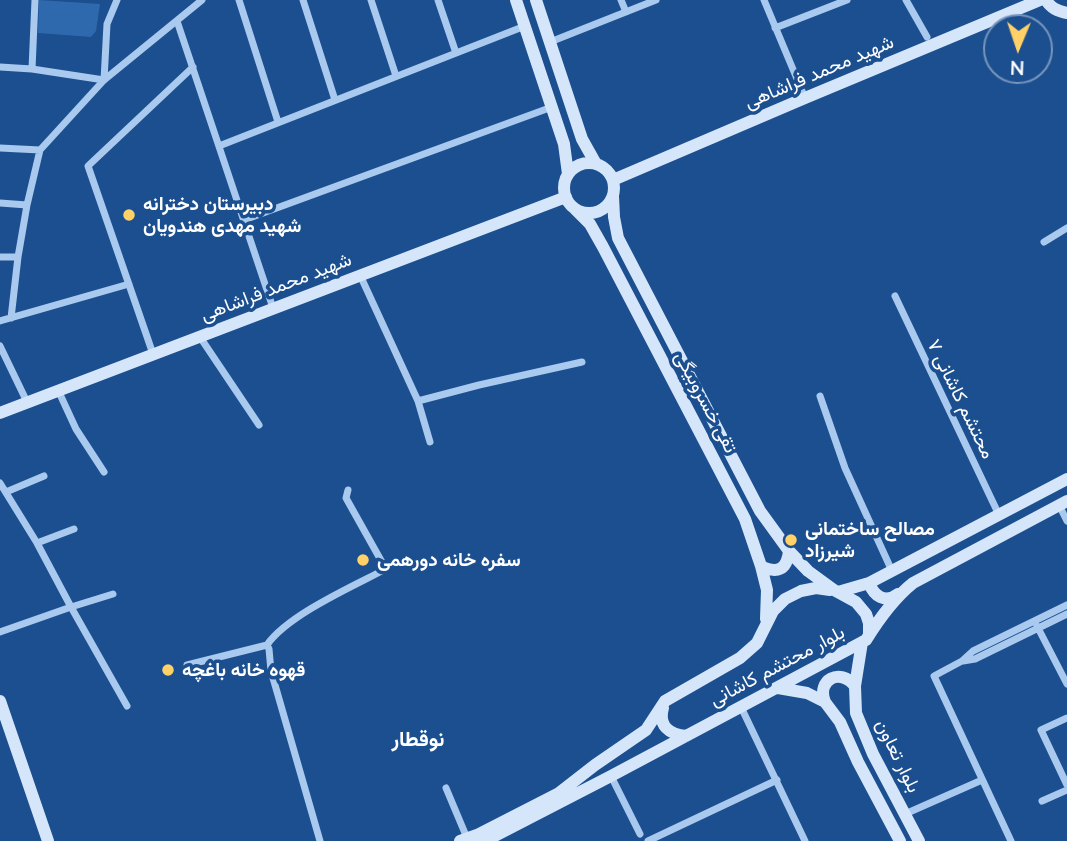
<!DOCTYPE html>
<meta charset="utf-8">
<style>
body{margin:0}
#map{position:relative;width:1067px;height:841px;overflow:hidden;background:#1b4f8f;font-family:Lato,sans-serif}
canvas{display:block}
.north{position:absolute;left:983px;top:14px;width:70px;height:70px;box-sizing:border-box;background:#1b4f8f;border:2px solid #7695bc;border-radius:50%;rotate:182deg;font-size:19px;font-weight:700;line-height:28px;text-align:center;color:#fff}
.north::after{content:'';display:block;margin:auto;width:24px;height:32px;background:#ffd166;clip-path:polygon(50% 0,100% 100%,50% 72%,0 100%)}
</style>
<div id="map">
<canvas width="1067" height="841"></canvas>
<div class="north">N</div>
</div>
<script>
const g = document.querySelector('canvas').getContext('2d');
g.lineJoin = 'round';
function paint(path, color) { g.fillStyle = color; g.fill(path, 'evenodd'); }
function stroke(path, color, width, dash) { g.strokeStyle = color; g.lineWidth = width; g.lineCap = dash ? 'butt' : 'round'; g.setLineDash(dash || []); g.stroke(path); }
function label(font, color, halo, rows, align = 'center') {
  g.font = font + ' Lato,Vazirmatn,sans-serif'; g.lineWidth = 7; g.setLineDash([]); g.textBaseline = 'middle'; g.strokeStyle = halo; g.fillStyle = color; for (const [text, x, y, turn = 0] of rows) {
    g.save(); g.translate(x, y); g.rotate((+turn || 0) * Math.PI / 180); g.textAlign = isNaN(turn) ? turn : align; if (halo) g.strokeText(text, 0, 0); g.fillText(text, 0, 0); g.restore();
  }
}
paint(new Path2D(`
 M 39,0 L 100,4 L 96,31 L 91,37 L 38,33 Z`), '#2e69ad');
stroke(new Path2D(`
 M 239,0 L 278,122
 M 303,0 L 335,100
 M 371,0 L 396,76
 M 438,0 L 456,53
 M 621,0 L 626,12
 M 764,0 L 805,98
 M 906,0 L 927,37
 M 177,21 L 273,308
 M 775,28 L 847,0
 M 550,42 L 656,0
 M 0,67 L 32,69 L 104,80
 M 32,69 L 35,0
 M 104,80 L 107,24 L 117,0
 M 219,146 L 525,26
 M 0,148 L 40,150
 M 0,203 L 27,205
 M 244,220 L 552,107
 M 1044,242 L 1067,228
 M 0,257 L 18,257
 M 360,275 L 418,401 L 430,442
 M 895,296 L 999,515
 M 11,318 L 18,257 L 27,205 L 40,150 L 104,80 L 202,0
 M 0,321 L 129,284
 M 200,337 L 259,425
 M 0,346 L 27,402
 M 153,354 L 88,166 L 193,67
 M 58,390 L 76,429 L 104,472
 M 820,396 L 845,468 L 892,571
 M 418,401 L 479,385 L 582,362
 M 0,483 L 37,543 L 71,607 L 0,632
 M 6,492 L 44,476
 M 1059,505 L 1067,521
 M 37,543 L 74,529
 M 113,594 L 71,607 L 127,706
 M 1037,626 L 1067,684
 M 267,645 C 287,616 349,588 382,571 L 383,564 L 346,498 L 348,490
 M 963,661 L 975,659 L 1067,614
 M 187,665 L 267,645 L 269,649 L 271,671 L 320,841
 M 741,707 L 805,841
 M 1067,718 L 1041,730 L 1067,785
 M 611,776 L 640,834
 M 446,788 L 467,838
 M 1042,801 L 1067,790
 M 905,814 L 982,780
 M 648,841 L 777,780
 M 1011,841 L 934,676 L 962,661 L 973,651 L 1067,605`), '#a9c9ee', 7);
stroke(new Path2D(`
 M 516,0 L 564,144 L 568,174
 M 536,0 L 582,139 L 596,164
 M 1046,0 C 1051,8 1057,11 1067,13
 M564 188a25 25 0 1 1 50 0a25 25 0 1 1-50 0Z
 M 613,180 L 805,98 L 1040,0
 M 613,196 L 614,217 L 618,238 L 760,511 L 789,551 L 808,571 L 834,590 L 856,602 L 866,614 L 869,623 L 869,634
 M 575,209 L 590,224 L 603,247 L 745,519 L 761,566 L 767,590 L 766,619
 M 0,413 L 566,197
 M 761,566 C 777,574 787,570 789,551
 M 869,583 C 874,596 885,604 898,594
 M 838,592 L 869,583 L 1067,479
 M 862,642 L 855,686 L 856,713 L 873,754 L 919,841
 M 778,688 L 807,693 L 825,702 L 840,722 L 858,762 L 900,841
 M 0,701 L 48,841
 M 825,702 C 816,680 840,667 855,686
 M 663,708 C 658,726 669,734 686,736
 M 460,841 L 477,835 L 559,793 L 595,765 L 646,730 L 665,701 L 740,658 L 757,643 L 773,611 L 785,599 L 801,591 L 816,588 L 830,590
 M 485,841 L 611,776 L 866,640 C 879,619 893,599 913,583 L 1067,501`), '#d6e6fa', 12);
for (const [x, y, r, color] of [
 [129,215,7,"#ffd166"],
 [791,540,7,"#ffd166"],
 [363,560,7,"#ffd166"],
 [168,670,7,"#ffd166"]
]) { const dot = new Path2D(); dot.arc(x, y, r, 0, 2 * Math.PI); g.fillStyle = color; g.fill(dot); stroke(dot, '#1b4f8f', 2.5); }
label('19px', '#fff', '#1b4f8f', [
 ["شهید محمد فراشاهی",819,72,-23],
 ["شهید محمد فراشاهی",276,287,-21],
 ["محتشم کاشانی ۷",961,399,64],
 ["تقی خسروبیگی",706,402,62],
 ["بلوار محتشم کاشانی",777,666,-28],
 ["بلوار تعاون",898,756,64]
]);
label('bold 19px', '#fff', '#1b4f8f', [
 ["دبیرستان دخترانه",143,204],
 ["شهید مهدی هندویان",143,226],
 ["مصالح ساختمانی",805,529],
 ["شیرزاد",805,551],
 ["سفره خانه دورهمی",377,560],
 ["قهوه خانه باغچه",182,670]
], 'left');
label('bold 21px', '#fff', '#1b4f8f', [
 ["نوقطار",418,739]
]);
</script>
